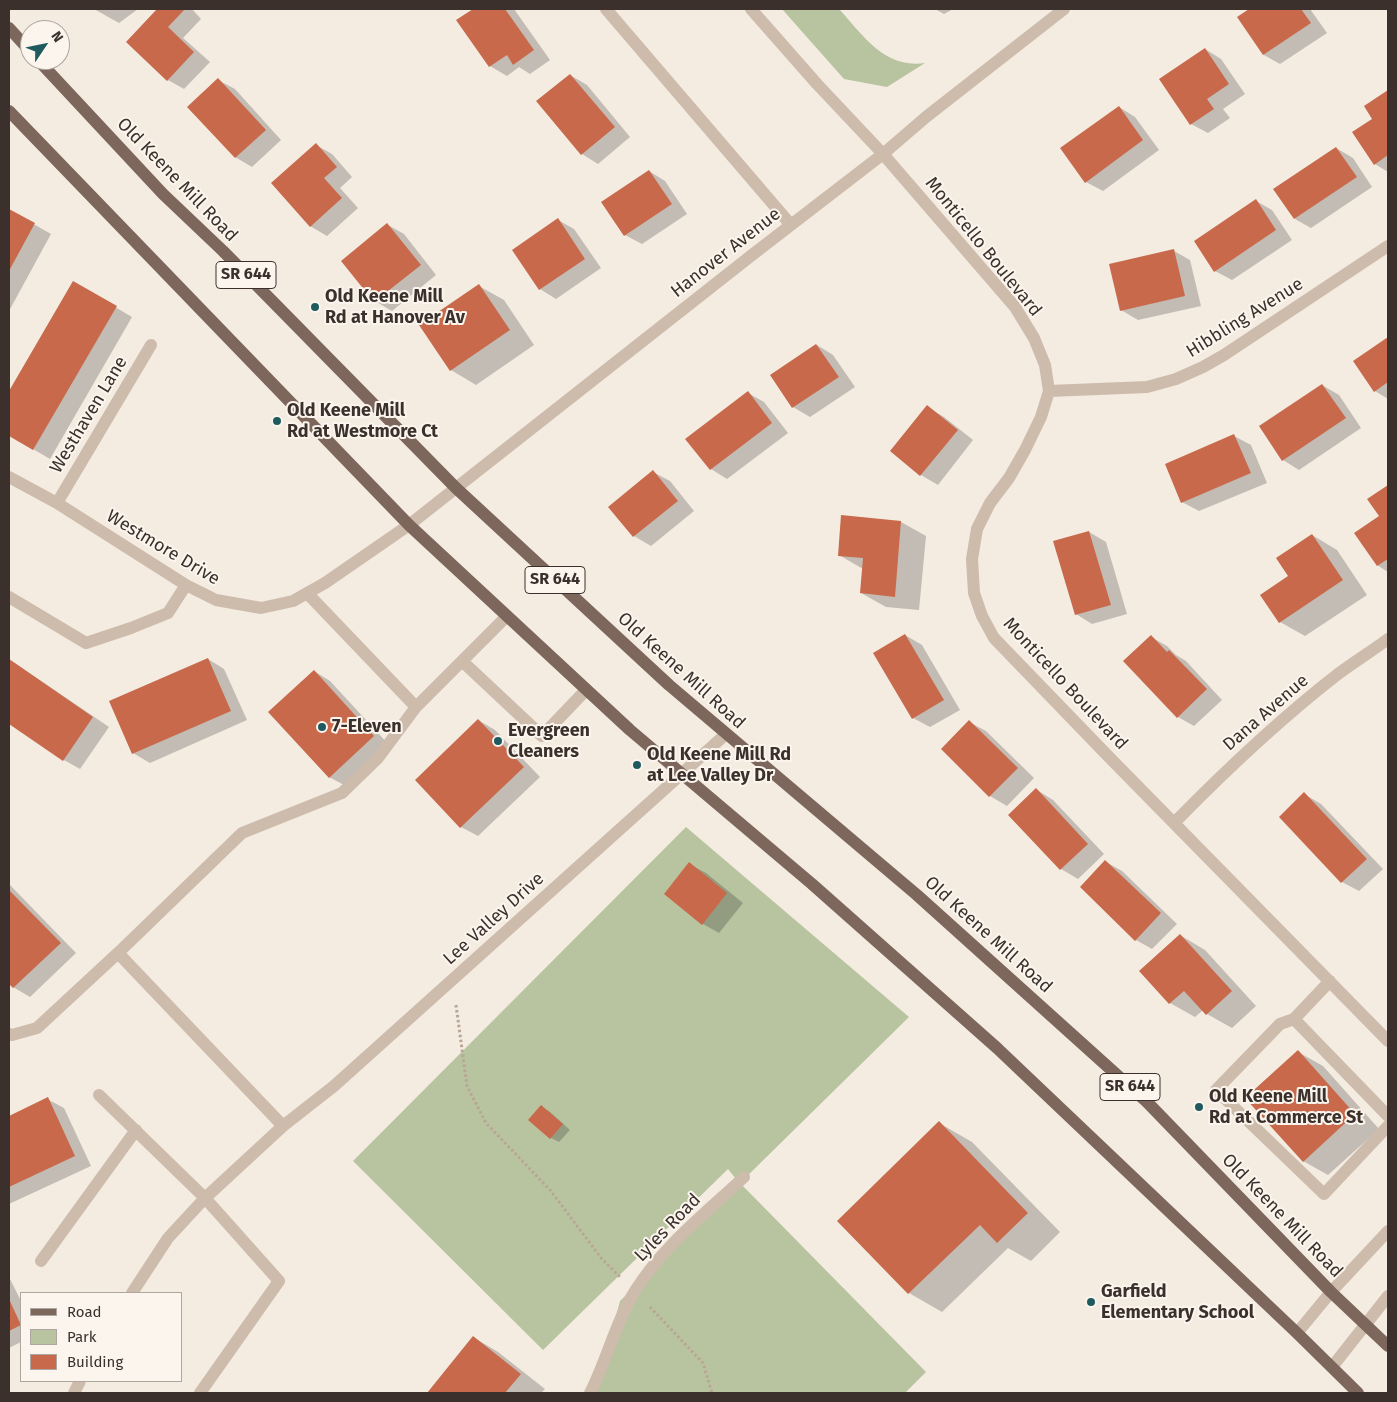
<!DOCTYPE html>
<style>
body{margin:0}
#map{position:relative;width:1397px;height:1402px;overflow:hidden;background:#f4ebe1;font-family:"Fira Sans",sans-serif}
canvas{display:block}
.frame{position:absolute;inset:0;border:10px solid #3b302b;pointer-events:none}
.legend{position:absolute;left:20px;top:1292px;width:162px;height:90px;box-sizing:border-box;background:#fbf5ee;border:1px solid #aea6a0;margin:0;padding:6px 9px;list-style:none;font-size:15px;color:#3b302b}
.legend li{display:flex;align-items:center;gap:10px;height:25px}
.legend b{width:25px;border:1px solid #aea6a0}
.north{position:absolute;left:20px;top:20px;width:50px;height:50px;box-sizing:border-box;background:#fbf5ee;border:1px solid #aea6a0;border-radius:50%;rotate:56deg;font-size:14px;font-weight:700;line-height:20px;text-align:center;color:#3b302b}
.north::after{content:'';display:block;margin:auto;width:18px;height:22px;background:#1f5a5e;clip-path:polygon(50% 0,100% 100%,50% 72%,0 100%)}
</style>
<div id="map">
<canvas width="1397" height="1402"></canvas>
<div class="frame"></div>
<ul class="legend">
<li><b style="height:6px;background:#7d675c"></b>Road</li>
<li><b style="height:14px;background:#b8c4a0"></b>Park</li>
<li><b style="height:14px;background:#c8694b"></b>Building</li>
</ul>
<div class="north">N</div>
</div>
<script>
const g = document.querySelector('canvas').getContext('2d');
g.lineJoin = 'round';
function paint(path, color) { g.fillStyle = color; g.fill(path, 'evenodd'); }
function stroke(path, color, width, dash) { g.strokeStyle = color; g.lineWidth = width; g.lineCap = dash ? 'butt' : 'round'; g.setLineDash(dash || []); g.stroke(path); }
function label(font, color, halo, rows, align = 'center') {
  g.font = font + ' "Fira Sans",sans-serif'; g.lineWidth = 4; g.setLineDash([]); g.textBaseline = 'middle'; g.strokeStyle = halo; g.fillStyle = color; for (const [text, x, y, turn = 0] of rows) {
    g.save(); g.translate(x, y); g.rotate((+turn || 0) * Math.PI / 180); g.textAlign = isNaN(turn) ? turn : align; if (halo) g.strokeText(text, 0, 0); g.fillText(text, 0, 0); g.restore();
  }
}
paint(new Path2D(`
 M 782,9 L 839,9 C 863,35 884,69 925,63 L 887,87 L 844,79 Z
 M 686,827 L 909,1017 L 740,1183 L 926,1372 L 905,1393 L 596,1393 L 620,1301 L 740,1184 L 728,1169 L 543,1350 L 353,1161 Z`), '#b8c4a0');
paint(new Path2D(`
 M 94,9 L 138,9 L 119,23 Z
 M 159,9 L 192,9 L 201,19 L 183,38 L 210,62 L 184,89 L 168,80 L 127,42 Z
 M 475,9 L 514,9 L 550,60 L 530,74 L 519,67 L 507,76 L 490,66 L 458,20 Z
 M 935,9 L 953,9 L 944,14 Z
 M 1251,9 L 1310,9 L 1327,33 L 1280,64 L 1264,55 L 1238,17 Z
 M 1205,49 L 1221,59 L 1245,94 L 1223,109 L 1230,118 L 1208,133 L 1191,124 Z
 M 570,75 L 587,85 L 630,137 L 598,164 L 582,154 L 538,101 Z
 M 218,80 L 235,89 L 281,140 L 252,167 L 235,157 Z
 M 1388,91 L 1388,172 L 1375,164 L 1374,119 L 1365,107 Z
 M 1119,107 L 1135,117 L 1159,150 L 1103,191 L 1086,182 Z
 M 316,145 L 332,154 L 352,177 L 340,188 L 358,208 L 327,236 L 310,226 Z
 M 1336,148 L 1353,158 L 1372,187 L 1311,228 L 1295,219 Z
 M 649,171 L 665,181 L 687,214 L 642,244 L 625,235 Z
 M 1256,201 L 1272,210 L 1292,240 L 1232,280 L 1215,271 Z
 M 9,210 L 51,234 L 9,311 Z
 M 558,220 L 574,229 L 601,268 L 556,299 L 540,289 Z
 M 388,225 L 404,234 L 436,275 L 392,311 L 375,301 L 342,261 Z
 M 1174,251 L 1190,260 L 1201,306 L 1138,320 L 1121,310 Z
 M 73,282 L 132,317 L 50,459 L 9,435 L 9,393 Z
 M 479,286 L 504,300 L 534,345 L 476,385 L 451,370 Z
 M 1388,338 L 1388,399 L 1375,391 L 1354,361 Z
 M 817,345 L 833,355 L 855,387 L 810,417 L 793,407 L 772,375 Z
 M 1322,385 L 1339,395 L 1361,428 L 1299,470 L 1283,460 Z
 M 748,393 L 764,402 L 788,433 L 727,479 L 711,469 Z
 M 927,407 L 944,417 L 973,440 L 938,485 L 921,475 L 892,451 Z
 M 1234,436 L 1251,445 L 1267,483 L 1199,511 L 1182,502 Z
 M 653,472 L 670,481 L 694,511 L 651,546 L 634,536 Z
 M 1388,486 L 1388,572 L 1377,565 L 1381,516 L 1369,499 Z
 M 901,522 L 926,536 L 919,610 L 886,607 L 861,593 L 863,569 L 839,555 Z
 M 1089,532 L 1106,542 L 1127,614 L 1092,624 L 1076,614 Z
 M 1312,535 L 1337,550 L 1367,595 L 1305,636 L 1280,622 L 1290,576 Z
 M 905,635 L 922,645 L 960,710 L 930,727 L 913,718 Z
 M 1151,637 L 1167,646 L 1176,655 L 1186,661 L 1222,700 L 1194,726 L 1178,717 Z
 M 9,659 L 109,727 L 80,769 L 64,760 L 9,722 Z
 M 208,659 L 224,669 L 247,720 L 150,763 L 133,753 Z
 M 314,671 L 330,681 L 390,746 L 346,786 L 329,777 Z
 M 478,720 L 495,730 L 540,777 L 478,836 L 461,827 Z
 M 969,722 L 986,731 L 1034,778 L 1007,806 L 990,796 L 942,749 Z
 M 1037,790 L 1053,800 L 1104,854 L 1078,879 L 1061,869 L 1010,815 Z
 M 1304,794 L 1321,804 L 1383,869 L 1359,891 L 1342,882 L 1280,817 Z
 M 1106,862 L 1122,871 L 1177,924 L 1152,949 L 1136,940 Z
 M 689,864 L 706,873 L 743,903 L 719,933 L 703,924 Z
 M 9,884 L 76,953 L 30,997 L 13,987 L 9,982 Z
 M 1180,935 L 1205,950 L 1256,1006 L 1232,1028 L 1207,1014 L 1203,1010 L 1195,1017 L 1170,1003 Z
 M 1298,1052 L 1323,1066 L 1379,1129 L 1328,1175 L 1303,1161 Z
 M 47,1099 L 64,1108 L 91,1166 L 9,1204 L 9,1117 Z
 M 541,1107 L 549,1111 L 570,1130 L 559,1142 L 551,1138 L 530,1120 Z
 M 939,1123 L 972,1142 L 1060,1232 L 1031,1261 L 1008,1248 L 942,1312 L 909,1293 L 839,1221 Z
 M 9,1278 L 10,1279 L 21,1301 L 21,1342 L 9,1348 Z
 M 473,1337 L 498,1352 L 545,1389 L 541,1393 L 429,1393 Z`), '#0003');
paint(new Path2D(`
 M 157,9 L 185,9 L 168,27 L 194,52 L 167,81 L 126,42 Z
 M 473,9 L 505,9 L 534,50 L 513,65 L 507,55 L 489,67 L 456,20 Z
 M 1249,9 L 1301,9 L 1311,23 L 1263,55 L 1237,17 Z
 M 1205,48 L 1229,84 L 1207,99 L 1214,109 L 1190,125 L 1159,79 Z
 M 570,74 L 615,127 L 581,155 L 536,101 Z
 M 218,78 L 266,130 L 235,158 L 187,107 Z
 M 1388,90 L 1388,155 L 1374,165 L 1352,132 L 1372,119 L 1364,106 Z
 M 1119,106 L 1143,140 L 1085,183 L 1060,148 Z
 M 316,143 L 337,167 L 324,178 L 342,198 L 310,227 L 271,183 Z
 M 1336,147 L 1357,177 L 1294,219 L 1273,189 Z
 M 649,170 L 672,204 L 624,236 L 601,202 Z
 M 1256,199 L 1276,230 L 1214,272 L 1194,241 Z
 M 9,209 L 35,223 L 9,271 Z
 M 558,218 L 585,259 L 539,290 L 512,250 Z
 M 387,223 L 421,265 L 374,302 L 341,261 Z
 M 1174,249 L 1185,296 L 1120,311 L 1109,264 Z
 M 73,281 L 117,306 L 33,450 L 9,436 L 9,391 Z
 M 479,284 L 510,330 L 450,371 L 419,325 Z
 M 1388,337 L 1388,382 L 1374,392 L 1353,361 Z
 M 816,344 L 839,377 L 792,408 L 770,375 Z
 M 1322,384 L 1346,418 L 1282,461 L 1259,426 Z
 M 748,391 L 772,423 L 710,470 L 685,439 Z
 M 927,405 L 958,430 L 920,476 L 890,451 Z
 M 1234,434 L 1251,473 L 1181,503 L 1165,464 Z
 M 653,470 L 678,501 L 633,537 L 608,507 Z
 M 1388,485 L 1388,559 L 1377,566 L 1354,533 L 1379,516 L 1367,499 Z
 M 841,515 L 901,521 L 895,597 L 860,593 L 863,558 L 838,556 Z
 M 1089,531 L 1111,605 L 1075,615 L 1053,541 Z
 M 1312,534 L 1343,580 L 1279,623 L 1260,595 L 1288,576 L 1276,558 Z
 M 905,634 L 944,700 L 912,719 L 873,653 Z
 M 1151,635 L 1167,652 L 1169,650 L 1207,689 L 1177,718 L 1123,661 Z
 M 208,658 L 231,711 L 132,754 L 109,701 Z
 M 9,659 L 93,717 L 63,761 L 9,724 Z
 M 314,670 L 374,736 L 329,778 L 268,712 Z
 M 478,719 L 524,767 L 460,828 L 415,780 Z
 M 969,720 L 1018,768 L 989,797 L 941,749 Z
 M 1036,788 L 1088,844 L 1060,870 L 1008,815 Z
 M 1304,792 L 1367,859 L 1341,883 L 1279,817 Z
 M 1105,860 L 1161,913 L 1135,941 L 1080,887 Z
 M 689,862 L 727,893 L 702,925 L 664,894 Z
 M 9,890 L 61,943 L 13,988 L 9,984 Z
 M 1180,934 L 1232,991 L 1206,1015 L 1184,991 L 1169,1004 L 1139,971 Z
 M 1298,1050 L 1355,1114 L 1303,1162 L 1245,1098 Z
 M 48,1097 L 75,1156 L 9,1187 L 9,1116 Z
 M 541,1105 L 563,1124 L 550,1139 L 528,1120 Z
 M 939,1121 L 1028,1213 L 997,1243 L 980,1225 L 908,1294 L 837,1221 Z
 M 9,1299 L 21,1325 L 9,1331 Z
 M 473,1336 L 521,1374 L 505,1393 L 427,1393 Z`), '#c8694b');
stroke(new Path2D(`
 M 456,1005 L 467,1086 L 486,1123 L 550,1190 L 601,1258 L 621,1278
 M 650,1307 L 703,1363 L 712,1393`), '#b9a596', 3, [2.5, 2.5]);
stroke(new Path2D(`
 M 606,9 L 791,225
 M 751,9 L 817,84 L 883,154 L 1015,307 L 1034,338 L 1045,365 L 1049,391 L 1041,417 L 1025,450 L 1009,478 L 990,503 L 977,529 L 972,559 L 974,593 L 982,616 L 994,638 L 1108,756 L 1388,1041
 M 1049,391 L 1147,387 L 1176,379 L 1203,367 L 1224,355 L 1388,246
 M 9,477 L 57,503 L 186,585 L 216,600 L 261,608 L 293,601 L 325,583 L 409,525 L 752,255 L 883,154 L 926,117 L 1064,9
 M 57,503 L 151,345
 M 307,593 L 416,707 L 507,616
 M 9,597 L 86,643 L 131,628 L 168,613 L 186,585
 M 462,661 L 542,736 L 586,690
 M 1175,822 C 1226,770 1280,719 1338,674 C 1354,662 1372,651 1388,639
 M 118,953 L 242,833 L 342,793 L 378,758 L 416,707
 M 1330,981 L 1294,1019 L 1280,1024 L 1216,1090 L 1324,1194 L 1388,1126
 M 1294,1019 L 1388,1116
 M 9,1034 L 12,1035 L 37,1028 L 118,953 L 283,1126 L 334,1086 L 726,734
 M 99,1095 L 205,1198 L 279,1281 L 200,1393
 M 41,1261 L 136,1130
 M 132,1293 L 168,1238 L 205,1198 L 283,1126
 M 1297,1333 L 1331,1292 L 1388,1231
 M 1332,1367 L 1388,1296
 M 74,1393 L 80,1381
 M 590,1393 C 607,1360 615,1323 635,1291 C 663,1246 706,1213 744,1177`), '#cdbbac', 12);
stroke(new Path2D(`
 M 9,28 L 30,51
 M 38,60 L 163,194 L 223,251 L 456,488 L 669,685 L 917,895 L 1147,1102 L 1331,1292 L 1388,1346
 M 9,111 L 409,525 L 630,730 L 812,884 L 997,1048 L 1297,1333 L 1358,1393`), '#7d675c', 12);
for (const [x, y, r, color] of [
 [315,307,5,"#1f5a5e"],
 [277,421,5,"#1f5a5e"],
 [322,727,5,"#1f5a5e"],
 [498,741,5,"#1f5a5e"],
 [637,765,5,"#1f5a5e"],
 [1199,1107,5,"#1f5a5e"],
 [1091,1302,5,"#1f5a5e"]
]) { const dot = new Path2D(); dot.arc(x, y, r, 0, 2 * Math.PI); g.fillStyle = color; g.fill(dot); stroke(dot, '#fbf5ee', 2); }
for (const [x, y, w] of [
 [246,275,60],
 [555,580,60],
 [1130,1087,60]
]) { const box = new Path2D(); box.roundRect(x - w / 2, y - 13.5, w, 27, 4); g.fillStyle = '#fbf5ee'; g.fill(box); stroke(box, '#3b302b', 1); }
label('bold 16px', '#3b302b', null, [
 ["SR 644",246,275],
 ["SR 644",555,580],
 ["SR 644",1130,1087]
]);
label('18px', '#3b302b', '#fbf5ee', [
 ["Old Keene Mill Road",177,180,46],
 ["Monticello Boulevard",983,247,51],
 ["Hanover Avenue",726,253,-38],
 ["Hibbling Avenue",1245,318,-32],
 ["Westhaven Lane",89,415,-59],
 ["Westmore Drive",163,548,31],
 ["Old Keene Mill Road",681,671,42],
 ["Monticello Boulevard",1065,684,47],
 ["Dana Avenue",1266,713,-41],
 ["Lee Valley Drive",494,919,-42],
 ["Old Keene Mill Road",988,935,42],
 ["Old Keene Mill Road",1282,1216,46],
 ["Lyles Road",668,1228,-46]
]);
label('bold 18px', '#3b302b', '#fbf5ee', [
 ["Old Keene Mill",325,297],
 ["Rd at Hanover Av",325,318],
 ["Old Keene Mill",287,411],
 ["Rd at Westmore Ct",287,432],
 ["7-Eleven",332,727],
 ["Evergreen",508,731],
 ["Cleaners",508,752],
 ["Old Keene Mill Rd",647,755],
 ["at Lee Valley Dr",647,776],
 ["Old Keene Mill",1209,1097],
 ["Rd at Commerce St",1209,1118],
 ["Garfield",1101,1292],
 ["Elementary School",1101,1313]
], 'left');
</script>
